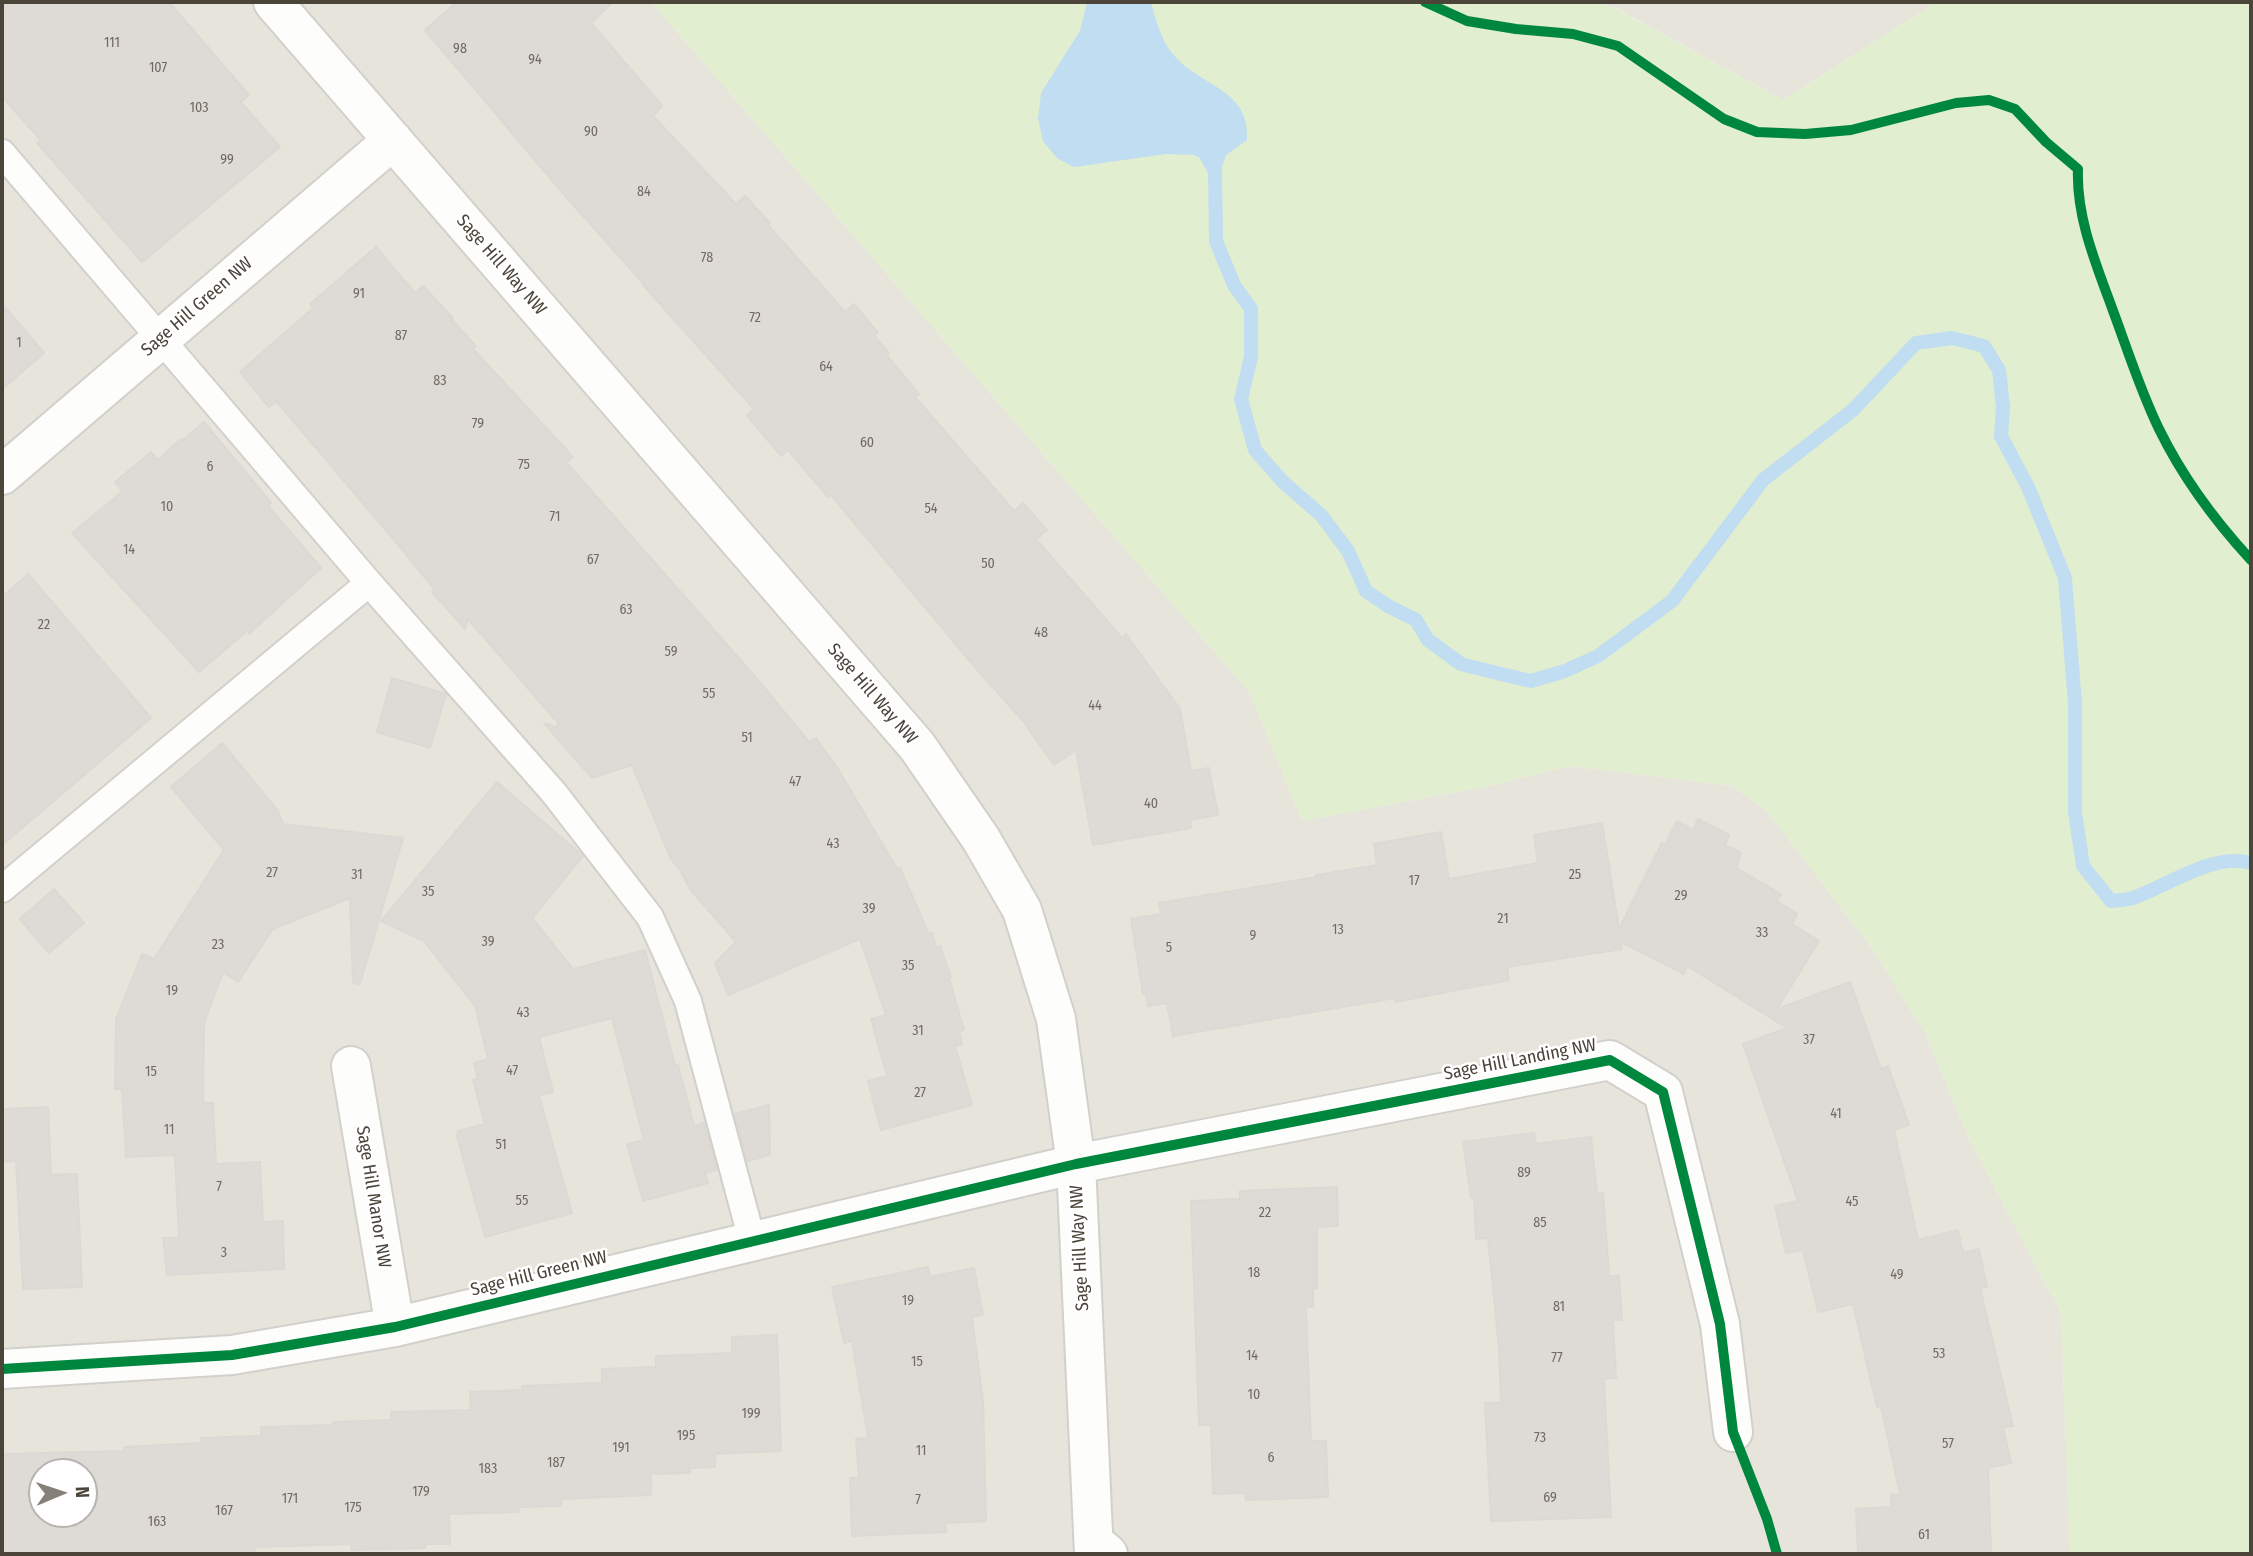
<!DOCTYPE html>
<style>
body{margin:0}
#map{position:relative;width:2253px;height:1556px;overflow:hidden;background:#f4f2ee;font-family:"Fira Sans Condensed",sans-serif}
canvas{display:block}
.frame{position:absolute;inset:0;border:4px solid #4b4439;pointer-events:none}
.north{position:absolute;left:28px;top:1458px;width:70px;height:70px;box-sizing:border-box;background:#fff;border:2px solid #b7b4b0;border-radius:50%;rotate:88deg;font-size:19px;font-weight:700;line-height:28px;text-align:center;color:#4b4439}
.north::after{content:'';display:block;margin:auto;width:24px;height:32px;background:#868178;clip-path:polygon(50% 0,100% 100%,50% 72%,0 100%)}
</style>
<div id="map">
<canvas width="2253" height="1556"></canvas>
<div class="frame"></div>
<div class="north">N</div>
</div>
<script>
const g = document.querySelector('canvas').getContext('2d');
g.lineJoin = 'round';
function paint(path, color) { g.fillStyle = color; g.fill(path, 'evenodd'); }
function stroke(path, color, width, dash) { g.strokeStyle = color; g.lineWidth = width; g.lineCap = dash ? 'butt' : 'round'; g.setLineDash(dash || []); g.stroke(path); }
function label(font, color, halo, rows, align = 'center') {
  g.font = font + ' "Fira Sans Condensed",sans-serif'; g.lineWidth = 5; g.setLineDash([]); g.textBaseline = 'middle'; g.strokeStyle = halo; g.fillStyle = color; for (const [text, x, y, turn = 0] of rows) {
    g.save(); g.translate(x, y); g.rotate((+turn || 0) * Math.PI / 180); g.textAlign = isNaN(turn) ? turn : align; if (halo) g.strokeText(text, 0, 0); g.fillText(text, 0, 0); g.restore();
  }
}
paint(new Path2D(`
 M 2,2 L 651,2 L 1250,693 L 1302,821 L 1489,786 L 1570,766 L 1732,786 L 1766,810 L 1871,947 L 1925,1033 L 1969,1139 L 2061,1313 L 2070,1554 L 2,1554 ZM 42,1472 L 84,1472 L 84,1514 L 42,1514 Z
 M 1590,2 L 1937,2 L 1783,100 L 1616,8 Z`), '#e7e4dc');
paint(new Path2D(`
 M 651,2 L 1590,2 L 1615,8 L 1783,100 L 1937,2 L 2251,2 L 2251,1554 L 2070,1554 L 2061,1313 L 1969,1139 L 1925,1033 L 1871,947 L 1766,810 L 1732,786 L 1570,766 L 1489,786 L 1302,821 L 1250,693 Z`), '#e1eecf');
paint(new Path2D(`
 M 1087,2 L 1151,2 C 1155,18 1161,40 1172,53 C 1198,87 1250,87 1247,140 L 1226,155 L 1221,170 L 1215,171 L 1209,163 L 1194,155 L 1166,154 L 1074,167 L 1057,158 L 1043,141 L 1038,119 L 1041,93 L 1080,31 Z`), '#c0ddf1');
stroke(new Path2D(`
 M 1206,155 L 1215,171 L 1216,241 L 1234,285 L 1251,309 L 1251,357 L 1241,399 L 1255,450 L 1283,482 L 1321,515 L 1348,551 L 1366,591 L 1388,606 L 1416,620 L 1428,640 L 1461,664 L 1501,674 L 1531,681 L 1565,671 L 1598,656 L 1672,601 L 1763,480 L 1853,410 L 1916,343 L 1952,338 L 1984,346 L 1999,370 L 2003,407 L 2001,436 L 2028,487 L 2065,578 L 2075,704 L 2075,812 L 2083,866 L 2111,901 C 2118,900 2126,900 2133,898 C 2167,886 2214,852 2251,863`), '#c0ddf1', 14);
const building = new Path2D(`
 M 2,2 L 169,2 L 249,95 L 241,102 L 280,147 L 142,262 L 37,143 L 41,140 L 2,97 Z
 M 457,2 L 613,2 L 591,23 L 662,106 L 653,116 L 736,204 L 745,196 L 770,223 L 768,225 L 845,312 L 854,304 L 878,333 L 874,336 L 889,353 L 886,355 L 919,394 L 915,397 L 1014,511 L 1023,503 L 1047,530 L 1036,539 L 1122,638 L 1126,634 L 1180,709 L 1191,771 L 1209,768 L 1218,815 L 1190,820 L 1191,828 L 1093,845 L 1076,750 L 1054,765 L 1023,721 L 974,666 L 831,495 L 828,497 L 788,450 L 781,456 L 747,415 L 754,409 L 643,285 L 644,284 L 567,198 L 425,30 Z
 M 376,247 L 415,293 L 423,286 L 453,318 L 452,320 L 476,346 L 473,349 L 573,457 L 566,462 L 759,681 L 809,742 L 816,738 L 838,769 L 897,869 L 900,868 L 929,934 L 932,933 L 936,947 L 940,946 L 951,977 L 949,978 L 964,1030 L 959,1031 L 962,1044 L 955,1046 L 972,1105 L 881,1130 L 868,1081 L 887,1076 L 871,1019 L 886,1015 L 860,939 L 728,995 L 715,963 L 736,942 L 690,889 L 680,870 L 671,859 L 632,765 L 592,778 L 544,723 L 556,727 L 559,724 L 468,619 L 465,629 L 432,592 L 435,590 L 396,542 L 276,401 L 269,407 L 240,372 L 313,308 L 310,304 Z
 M 2,304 L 44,353 L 2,389 Z
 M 204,422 L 271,503 L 268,506 L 321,568 L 249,634 L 247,631 L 199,672 L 72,533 L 123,491 L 115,482 L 151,452 L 158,460 L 181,439 L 182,441 Z
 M 28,574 L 151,718 L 2,845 L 2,597 Z
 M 392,678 L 446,694 L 430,748 L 377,732 Z
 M 222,743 L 278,811 L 283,824 L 403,838 L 360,984 L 353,983 L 350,898 L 273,929 L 238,982 L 223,972 L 204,1023 L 203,1103 L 213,1103 L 216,1164 L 260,1162 L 263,1222 L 283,1221 L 284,1269 L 167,1275 L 163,1238 L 179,1238 L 175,1155 L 126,1157 L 122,1089 L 115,1089 L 116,1019 L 142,954 L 154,959 L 224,850 L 171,787 Z
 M 497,782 L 583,856 L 532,918 L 573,969 L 645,950 L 675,1066 L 678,1065 L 694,1126 L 704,1123 L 717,1170 L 705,1173 L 708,1183 L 643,1201 L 627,1144 L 644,1140 L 612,1018 L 539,1037 L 553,1092 L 539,1095 L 572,1213 L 485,1237 L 457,1136 L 458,1131 L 485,1124 L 473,1080 L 478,1079 L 474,1063 L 488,1059 L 475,1006 L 424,941 L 381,921 Z
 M 1698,819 L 1729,835 L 1725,845 L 1741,853 L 1736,868 L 1781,894 L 1777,901 L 1797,914 L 1792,924 L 1819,941 L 1777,1009 L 1850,982 L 1881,1069 L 1888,1066 L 1909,1125 L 1894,1130 L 1918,1240 L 1958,1230 L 1963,1253 L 1979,1249 L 1987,1287 L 1980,1288 L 2013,1426 L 2003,1427 L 2011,1463 L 1988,1468 L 1991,1551 L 1984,1552 L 1984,1554 L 1858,1554 L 1856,1509 L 1891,1507 L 1891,1495 L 1900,1494 L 1881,1406 L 1877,1407 L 1853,1304 L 1818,1312 L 1803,1250 L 1786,1253 L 1775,1206 L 1798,1201 L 1743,1044 L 1787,1028 L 1687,966 L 1684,974 L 1621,942 L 1622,949 L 1507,967 L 1509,980 L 1395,1002 L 1395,998 L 1173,1036 L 1167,1003 L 1148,1006 L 1146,994 L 1143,994 L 1131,919 L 1161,914 L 1159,903 L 1317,877 L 1316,875 L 1377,865 L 1374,844 L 1441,832 L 1449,879 L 1538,863 L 1534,835 L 1602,823 L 1619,929 L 1662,843 L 1665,845 L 1677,821 L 1693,830 Z
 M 54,889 L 84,923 L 49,953 L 20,919 Z
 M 769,1105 L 770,1155 L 747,1161 L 735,1114 Z
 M 48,1107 L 51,1175 L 77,1174 L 82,1287 L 23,1289 L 16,1161 L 2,1162 L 2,1109 Z
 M 1534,1133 L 1536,1144 L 1591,1137 L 1597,1194 L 1603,1193 L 1609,1276 L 1619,1276 L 1622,1320 L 1613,1320 L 1616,1378 L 1604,1379 L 1611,1517 L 1491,1521 L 1485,1403 L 1501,1402 L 1499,1348 L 1488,1238 L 1476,1239 L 1474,1197 L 1471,1197 L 1463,1142 Z
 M 1337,1187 L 1338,1226 L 1317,1227 L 1317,1288 L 1313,1288 L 1313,1307 L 1306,1307 L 1311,1441 L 1326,1441 L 1328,1497 L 1246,1500 L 1245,1493 L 1213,1494 L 1211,1425 L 1199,1425 L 1191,1201 L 1240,1199 L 1240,1191 Z
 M 928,1267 L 930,1277 L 974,1268 L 983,1315 L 972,1317 L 983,1401 L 986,1521 L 946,1523 L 946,1532 L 852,1536 L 850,1478 L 859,1478 L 856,1439 L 868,1438 L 852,1341 L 844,1343 L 832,1287 Z
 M 777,1335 L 781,1451 L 715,1454 L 715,1467 L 690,1468 L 690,1473 L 651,1474 L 651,1495 L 561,1499 L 561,1506 L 519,1507 L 519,1512 L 449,1514 L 450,1544 L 425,1544 L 425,1548 L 352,1550 L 351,1544 L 254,1547 L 255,1554 L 2,1554 L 2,1454 L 124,1451 L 124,1447 L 201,1443 L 201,1438 L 261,1436 L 261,1427 L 333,1425 L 333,1422 L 391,1420 L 391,1412 L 471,1410 L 470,1392 L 522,1390 L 522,1386 L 602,1383 L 602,1369 L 656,1367 L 656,1356 L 732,1353 L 732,1337 ZM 42,1472 L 84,1472 L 84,1514 L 42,1514 Z`);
paint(building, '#dedbd6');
stroke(building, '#dcd9d4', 2);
const service = new Path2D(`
 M 2,153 L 369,583 L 554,793 L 650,917 L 688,1001 L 752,1240
 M 2,889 L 369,583`);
const minor = new Path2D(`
 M 273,2 L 917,746 L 981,839 L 1022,910 L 1056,1019 L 1076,1164 L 1094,1554
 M 2,475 L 393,140
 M 351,1066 L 395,1327
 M 2,1369 L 232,1355 L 395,1327 L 1076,1164 L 1610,1060 L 1663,1092 L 1720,1324 L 1733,1432`);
const tertiary = new Path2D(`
 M 1094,1542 L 1108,1554`);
stroke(service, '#d2d0cb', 30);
stroke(minor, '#d2d0cb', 42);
stroke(tertiary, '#d2d0cb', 42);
stroke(service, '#fdfdfc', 26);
stroke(minor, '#fdfdfc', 38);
stroke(tertiary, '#fdfdfc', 38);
stroke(new Path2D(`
 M 1425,2 L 1467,21 L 1516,29 L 1573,34 L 1618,46 L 1724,119 L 1757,132 L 1805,134 L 1851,130 L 1956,103 L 1989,100 L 2015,109 L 2046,142 L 2078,169 C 2076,217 2096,264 2112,308 C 2127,348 2140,390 2159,429 C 2182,476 2215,521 2251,560
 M 2,1369 L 232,1355 L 395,1327 L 1076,1164 L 1610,1060 L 1663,1092 L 1720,1324 L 1733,1432 L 1767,1519 L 1777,1554`), '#00873e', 10);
label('14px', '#706a61', null, [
 ["111",112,43],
 ["98",460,49],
 ["94",535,60],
 ["107",158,68],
 ["103",199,108],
 ["90",591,132],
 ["99",227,160],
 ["84",644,192],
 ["78",707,258],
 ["91",359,294],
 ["72",755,318],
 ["87",401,336],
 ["1",19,343],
 ["64",826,367],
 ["83",440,381],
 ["79",478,424],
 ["60",867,443],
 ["75",524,465],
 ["6",210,467],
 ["10",167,507],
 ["54",931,509],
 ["71",555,517],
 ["14",129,550],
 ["67",593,560],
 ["50",988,564],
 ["63",626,610],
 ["22",44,625],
 ["48",1041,633],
 ["59",671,652],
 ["55",709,694],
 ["44",1095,706],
 ["51",747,738],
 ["47",795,782],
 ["40",1151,804],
 ["43",833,844],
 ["27",272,873],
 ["31",357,875],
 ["25",1575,875],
 ["17",1414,881],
 ["35",428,892],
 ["29",1681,896],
 ["39",869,909],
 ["21",1503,919],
 ["13",1338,930],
 ["33",1762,933],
 ["9",1253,936],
 ["39",488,942],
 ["23",218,945],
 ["5",1169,948],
 ["35",908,966],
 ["19",172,991],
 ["43",523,1013],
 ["31",918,1031],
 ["37",1809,1040],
 ["47",512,1071],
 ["15",151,1072],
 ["27",920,1093],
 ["41",1836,1114],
 ["11",169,1130],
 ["51",501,1145],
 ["89",1524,1173],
 ["7",219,1187],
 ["55",522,1201],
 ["45",1852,1202],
 ["22",1265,1213],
 ["85",1540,1223],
 ["3",224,1253],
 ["18",1254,1273],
 ["49",1897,1275],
 ["19",908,1301],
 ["81",1559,1307],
 ["53",1939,1354],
 ["14",1252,1356],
 ["77",1557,1358],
 ["15",917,1362],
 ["10",1254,1395],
 ["199",751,1414],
 ["195",686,1436],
 ["73",1540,1438],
 ["57",1948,1444],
 ["191",621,1448],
 ["11",921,1451],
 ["6",1271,1458],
 ["187",556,1463],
 ["183",488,1469],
 ["179",421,1492],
 ["69",1550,1498],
 ["171",290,1499],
 ["7",918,1500],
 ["175",353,1508],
 ["167",224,1511],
 ["163",157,1522],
 ["61",1924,1535]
]);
label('18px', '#4b4439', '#fff', [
 ["Sage Hill Way NW",501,265,49],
 ["Sage Hill Green NW",197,307,-41],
 ["Sage Hill Way NW",872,694,49],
 ["Sage Hill Landing NW",1520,1060,-11],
 ["Sage Hill Manor NW",373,1197,81],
 ["Sage Hill Way NW",1080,1248,-93],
 ["Sage Hill Green NW",539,1274,-14]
]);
</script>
